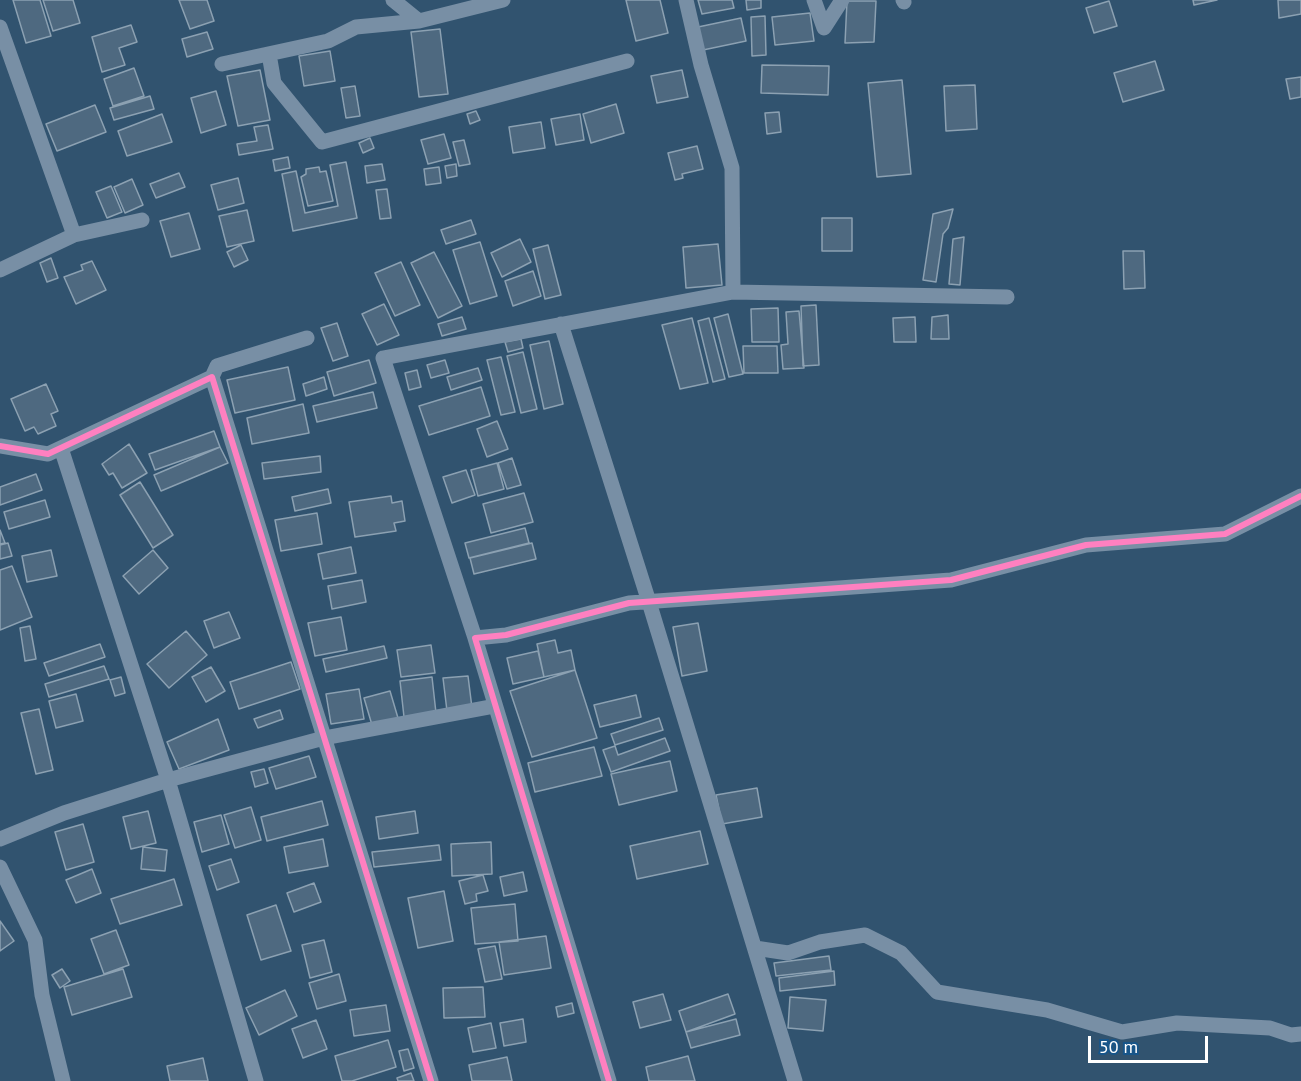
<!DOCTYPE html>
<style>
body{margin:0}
#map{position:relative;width:1301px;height:1081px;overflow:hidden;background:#31536f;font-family:"PT Sans",sans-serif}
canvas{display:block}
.scale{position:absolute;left:1088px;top:1036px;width:120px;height:27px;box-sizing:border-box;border:3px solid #fff;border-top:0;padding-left:8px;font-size:18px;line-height:21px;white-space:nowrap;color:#fff;-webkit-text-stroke:4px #175589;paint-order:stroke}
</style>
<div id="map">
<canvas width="1301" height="1081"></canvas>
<div class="scale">50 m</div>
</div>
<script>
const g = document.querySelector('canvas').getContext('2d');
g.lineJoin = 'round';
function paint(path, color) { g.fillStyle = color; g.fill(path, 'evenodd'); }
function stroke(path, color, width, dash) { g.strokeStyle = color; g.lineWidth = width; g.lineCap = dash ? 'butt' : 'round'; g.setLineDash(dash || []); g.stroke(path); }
const building = new Path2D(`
 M 13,0 L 40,0 L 51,36 L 26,43 Z
 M 43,0 L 73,0 L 80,23 L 53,31 Z
 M 179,0 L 207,0 L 214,21 L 190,29 Z
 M 626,0 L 660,0 L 668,33 L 636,41 Z
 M 698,0 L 732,0 L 734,8 L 702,14 Z
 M 746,0 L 761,0 L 761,8 L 747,10 Z
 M 1193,0 L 1217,0 L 1194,5 Z
 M 1278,0 L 1301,0 L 1301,14 L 1279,18 Z
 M 847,1 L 876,1 L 874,42 L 845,43 Z
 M 1109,1 L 1117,26 L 1094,33 L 1086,8 Z
 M 810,13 L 814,41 L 775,45 L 772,17 Z
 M 765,16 L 766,55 L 752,56 L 751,17 Z
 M 741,18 L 746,41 L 703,50 L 698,27 Z
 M 131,25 L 137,42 L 119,48 L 125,65 L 102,72 L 92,37 Z
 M 440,29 L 448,94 L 419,97 L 411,32 Z
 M 207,32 L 213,49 L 187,57 L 182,39 Z
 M 330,51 L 335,81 L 304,86 L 299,56 Z
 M 1155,61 L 1164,90 L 1123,102 L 1114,73 Z
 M 762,65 L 829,66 L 828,95 L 761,93 Z
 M 134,68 L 144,96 L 113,106 L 104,79 Z
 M 260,70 L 270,120 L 238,126 L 227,76 Z
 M 682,70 L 688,97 L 657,103 L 651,76 Z
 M 1301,77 L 1301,97 L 1290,99 L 1286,79 Z
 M 902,80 L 911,174 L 877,177 L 868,83 Z
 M 975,85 L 977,129 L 946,131 L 944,86 Z
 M 355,86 L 360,116 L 346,118 L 341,88 Z
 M 216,91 L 226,125 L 201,133 L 191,98 Z
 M 150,96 L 154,109 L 114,120 L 110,108 Z
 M 616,104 L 624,133 L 591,143 L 583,114 Z
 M 95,105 L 106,132 L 57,151 L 46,124 Z
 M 476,111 L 480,120 L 470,124 L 467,114 Z
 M 779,112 L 781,132 L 767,134 L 765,113 Z
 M 162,114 L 172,142 L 127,156 L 118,131 Z
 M 580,114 L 584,140 L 556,145 L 551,119 Z
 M 541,122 L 545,148 L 513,153 L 509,127 Z
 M 268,125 L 273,149 L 239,155 L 237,144 L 257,141 L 254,127 Z
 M 444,134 L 451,158 L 428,164 L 421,140 Z
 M 370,138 L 374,148 L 363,153 L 359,143 Z
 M 464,140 L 470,164 L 459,166 L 453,142 Z
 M 697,146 L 703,169 L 682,174 L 683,178 L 675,180 L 668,153 Z
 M 288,157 L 290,168 L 275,171 L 273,160 Z
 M 346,162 L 357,218 L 293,231 L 282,174 L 296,171 L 305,213 L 338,206 L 330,165 Z
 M 382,164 L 385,180 L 367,183 L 365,166 Z
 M 456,164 L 457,176 L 447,178 L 445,166 Z
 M 319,167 L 320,172 L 326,171 L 333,201 L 308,206 L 301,177 L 306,174 L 306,169 Z
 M 439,167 L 441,183 L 426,185 L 424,169 Z
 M 179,173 L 185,187 L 156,198 L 150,184 Z
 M 238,178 L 244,203 L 218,210 L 211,185 Z
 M 132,179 L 143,205 L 125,213 L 114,187 Z
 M 111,186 L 122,212 L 107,218 L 96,192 Z
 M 387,189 L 391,218 L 380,219 L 376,190 Z
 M 953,209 L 948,228 L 943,234 L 936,282 L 923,280 L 933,214 Z
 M 247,210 L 254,241 L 227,247 L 219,216 Z
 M 189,213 L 200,249 L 171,257 L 160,221 Z
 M 822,218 L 852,218 L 852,251 L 822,251 Z
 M 471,220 L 476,234 L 446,244 L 441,230 Z
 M 964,237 L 960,285 L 949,284 L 953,239 Z
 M 520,239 L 531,262 L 502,277 L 491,253 Z
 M 480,242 L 497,296 L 470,304 L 453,250 Z
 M 718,244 L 722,285 L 686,288 L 683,247 Z
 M 241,245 L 248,260 L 234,267 L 227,252 Z
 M 548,245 L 561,295 L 545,299 L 533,249 Z
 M 1123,251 L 1144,251 L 1145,288 L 1124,289 Z
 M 434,252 L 462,306 L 438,318 L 411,263 Z
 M 51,258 L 58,278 L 47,282 L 40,263 Z
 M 92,261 L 106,290 L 76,304 L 64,277 L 83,270 L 81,265 Z
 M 401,262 L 420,305 L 395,316 L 375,273 Z
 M 533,271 L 541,296 L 513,306 L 505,281 Z
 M 384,304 L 399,335 L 377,345 L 362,314 Z
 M 816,305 L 819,365 L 803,366 L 801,306 Z
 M 778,308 L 779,342 L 752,342 L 751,309 Z
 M 799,311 L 804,368 L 783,369 L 781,345 L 788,344 L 786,312 Z
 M 728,314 L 743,374 L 729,377 L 714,318 Z
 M 948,315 L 949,339 L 931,339 L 932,317 Z
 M 462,317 L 466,329 L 442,336 L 438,324 Z
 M 915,317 L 916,342 L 894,342 L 893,318 Z
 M 692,318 L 708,383 L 680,389 L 662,325 Z
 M 709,318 L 725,379 L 713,382 L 698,321 Z
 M 337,323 L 348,356 L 333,361 L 321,328 Z
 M 521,339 L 523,348 L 508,352 L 505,342 Z
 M 549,341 L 563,404 L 544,409 L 530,345 Z
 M 743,346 L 777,346 L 778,373 L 744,373 Z
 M 523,352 L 537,409 L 521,413 L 507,356 Z
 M 501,357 L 515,412 L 501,415 L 487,360 Z
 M 369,360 L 376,383 L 334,396 L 327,372 Z
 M 445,360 L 449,373 L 431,378 L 427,365 Z
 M 288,367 L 295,400 L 235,413 L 227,380 Z
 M 478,368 L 482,380 L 451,390 L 447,377 Z
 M 417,370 L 421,387 L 409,390 L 405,373 Z
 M 324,377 L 327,389 L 306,396 L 303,384 Z
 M 46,384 L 58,411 L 51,414 L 56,426 L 38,434 L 34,427 L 25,431 L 11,399 Z
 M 481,387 L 490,416 L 429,435 L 419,406 Z
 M 373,392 L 377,408 L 317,422 L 313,406 Z
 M 303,404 L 309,433 L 252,444 L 247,418 Z
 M 497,421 L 508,449 L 487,457 L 477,429 Z
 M 214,431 L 220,447 L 155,470 L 149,454 Z
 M 129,444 L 147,473 L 122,488 L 113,473 L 109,475 L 102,464 Z
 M 220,447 L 228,463 L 161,491 L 154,475 Z
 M 320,456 L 321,472 L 264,479 L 262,463 Z
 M 512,458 L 521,485 L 507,489 L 498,463 Z
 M 497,463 L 504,489 L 478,496 L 471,470 Z
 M 466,470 L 475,495 L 452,503 L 443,477 Z
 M 36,474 L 42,490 L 0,505 L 0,487 Z
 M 140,482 L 173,535 L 153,548 L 120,495 Z
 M 328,489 L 331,503 L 295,511 L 292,497 Z
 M 524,493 L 533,522 L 491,533 L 483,504 Z
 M 391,496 L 392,503 L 402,501 L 405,521 L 394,523 L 396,531 L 355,537 L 349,502 Z
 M 45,500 L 50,517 L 9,529 L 4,512 Z
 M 317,513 L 322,544 L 281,551 L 275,520 Z
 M 525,528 L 529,543 L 469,558 L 465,543 Z
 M 0,530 L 5,543 L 0,544 Z
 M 8,543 L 12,556 L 0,559 L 0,545 Z
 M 532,543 L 536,559 L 474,574 L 470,558 Z
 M 351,547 L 356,573 L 323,579 L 318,554 Z
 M 51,550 L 57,576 L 27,582 L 22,556 Z
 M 153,550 L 168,568 L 139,594 L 123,576 Z
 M 12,566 L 32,617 L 0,630 L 0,570 Z
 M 362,580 L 366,602 L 332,609 L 328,586 Z
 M 229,612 L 240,638 L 214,648 L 204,621 Z
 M 341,617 L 347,650 L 315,656 L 308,623 Z
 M 698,623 L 707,671 L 682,676 L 673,627 Z
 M 30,626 L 36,659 L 25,661 L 20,628 Z
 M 186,631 L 207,655 L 169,688 L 147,664 Z
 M 555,640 L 558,653 L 571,650 L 575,670 L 544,677 L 537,644 Z
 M 100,644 L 105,657 L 49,676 L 44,663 Z
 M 431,645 L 435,673 L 401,677 L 397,650 Z
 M 384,646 L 387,658 L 326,672 L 323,659 Z
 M 538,651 L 544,677 L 513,684 L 507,658 Z
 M 291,662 L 300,689 L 239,709 L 230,682 Z
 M 104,666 L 109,679 L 49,697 L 45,684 Z
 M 211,667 L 225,691 L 206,702 L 192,677 Z
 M 575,670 L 597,738 L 532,757 L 510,691 Z
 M 468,676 L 472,708 L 447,711 L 443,678 Z
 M 121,677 L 125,693 L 115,696 L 110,680 Z
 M 432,677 L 436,713 L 404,717 L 400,681 Z
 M 359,689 L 364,719 L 331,724 L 326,694 Z
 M 390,691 L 398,718 L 372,725 L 364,698 Z
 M 76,694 L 83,721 L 56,728 L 49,701 Z
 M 636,695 L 641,717 L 600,727 L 594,705 Z
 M 39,709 L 53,770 L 36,774 L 21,713 Z
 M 280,710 L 283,719 L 258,728 L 254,719 Z
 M 659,718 L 663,730 L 615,745 L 611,734 Z
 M 218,719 L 229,750 L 179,769 L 167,742 Z
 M 665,738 L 670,751 L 611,772 L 603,750 L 615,746 L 618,755 Z
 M 594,747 L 602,776 L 535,792 L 528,763 Z
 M 309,756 L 316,777 L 276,789 L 269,768 Z
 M 670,761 L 677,791 L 619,805 L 611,774 Z
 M 264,769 L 268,783 L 255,787 L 251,772 Z
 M 757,788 L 762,817 L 722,824 L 716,795 Z
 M 322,801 L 328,825 L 267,841 L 261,817 Z
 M 251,807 L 261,840 L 235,848 L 224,815 Z
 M 148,811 L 156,843 L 131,849 L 123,817 Z
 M 415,811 L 418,833 L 379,839 L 376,817 Z
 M 221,815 L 229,844 L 202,852 L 194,822 Z
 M 83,824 L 94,862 L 66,870 L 55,832 Z
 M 700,831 L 708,864 L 637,879 L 630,846 Z
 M 323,839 L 328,866 L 289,873 L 284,847 Z
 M 491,842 L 492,874 L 452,876 L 451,844 Z
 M 439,845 L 441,860 L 374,867 L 372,852 Z
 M 143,847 L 167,850 L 165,871 L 141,869 Z
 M 231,859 L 239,882 L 217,890 L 209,866 Z
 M 92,869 L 101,893 L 76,903 L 66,880 Z
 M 523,872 L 527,891 L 504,896 L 500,877 Z
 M 483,875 L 488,891 L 476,894 L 477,901 L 465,904 L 459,881 Z
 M 174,879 L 182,905 L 120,924 L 111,899 Z
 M 314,883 L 321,902 L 294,912 L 287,893 Z
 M 444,891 L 453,941 L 418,948 L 408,898 Z
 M 515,904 L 518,941 L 475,944 L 471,908 Z
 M 276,905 L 291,951 L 261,960 L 247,915 Z
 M 0,921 L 14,941 L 0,951 Z
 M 116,930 L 129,965 L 104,974 L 91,939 Z
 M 546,936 L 551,968 L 504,975 L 499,942 Z
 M 324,940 L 332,972 L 310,978 L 302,945 Z
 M 495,946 L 502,979 L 485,982 L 478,949 Z
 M 829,956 L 831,970 L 776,976 L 774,963 Z
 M 62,969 L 70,981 L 60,988 L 52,975 Z
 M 123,969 L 132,997 L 72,1015 L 64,987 Z
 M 834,971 L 835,985 L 780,991 L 779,978 Z
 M 339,974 L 346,1001 L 317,1009 L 309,983 Z
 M 483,987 L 485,1017 L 444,1018 L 443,988 Z
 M 285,990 L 297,1016 L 259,1035 L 246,1008 Z
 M 663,994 L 671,1020 L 640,1028 L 633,1002 Z
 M 728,994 L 735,1014 L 686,1032 L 679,1011 Z
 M 790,997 L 826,1000 L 823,1031 L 788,1028 Z
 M 572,1003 L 574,1013 L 558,1017 L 556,1007 Z
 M 386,1005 L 390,1031 L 354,1036 L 350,1010 Z
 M 523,1019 L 526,1042 L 504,1046 L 500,1023 Z
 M 736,1019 L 740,1035 L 691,1048 L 686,1032 Z
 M 316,1020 L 327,1049 L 303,1058 L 292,1029 Z
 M 491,1023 L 496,1048 L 473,1052 L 468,1028 Z
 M 388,1040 L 396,1067 L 352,1081 L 342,1081 L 335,1056 Z
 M 408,1049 L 414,1068 L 404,1071 L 399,1051 Z
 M 688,1056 L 695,1081 L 649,1081 L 646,1067 Z
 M 507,1057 L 512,1081 L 472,1081 L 469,1065 Z
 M 203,1058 L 208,1081 L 170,1081 L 167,1066 Z
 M 411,1073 L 414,1081 L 398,1081 L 397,1078 Z`);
paint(building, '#4e6980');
stroke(building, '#8ca1b2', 1.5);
stroke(new Path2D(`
 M 686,0 L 701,65 L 732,168 L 733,292
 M 814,0 L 824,28 L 842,0
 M 903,0 L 904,2
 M 419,21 L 503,0
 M 0,27 L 74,235
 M 269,54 L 274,83 L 322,142 L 627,61
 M 222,64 L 328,41 L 356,27 L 419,21 L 393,0
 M 0,270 L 74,235 L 142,220
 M 561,324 L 649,602 L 795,1081
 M 212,377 L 217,366 L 307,338
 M 0,446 L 48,454 L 212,377 L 431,1081
 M 61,448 L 168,780 L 256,1081
 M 475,638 L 383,358 L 733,292 L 1007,297
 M 0,839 L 64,813 L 168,780 L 324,738 L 495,706
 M 0,867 L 35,940 L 42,995 L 63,1081
 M 755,948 L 788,953 L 820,942 L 865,935 L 901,953 L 937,992 L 1047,1010 L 1122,1032 L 1177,1023 L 1270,1028 L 1291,1035 L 1301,1034
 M 609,1081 L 475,638 L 506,635 L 629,603 L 951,580 L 1086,545 L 1225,534 L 1301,496`), '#788fa5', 15);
stroke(new Path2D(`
 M 0,446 L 48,454 L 212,377 L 431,1081
 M 609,1081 L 475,638 L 506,635 L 629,603 L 951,580 L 1086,545 L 1225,534 L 1301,496`), '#ff80c0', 6);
</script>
